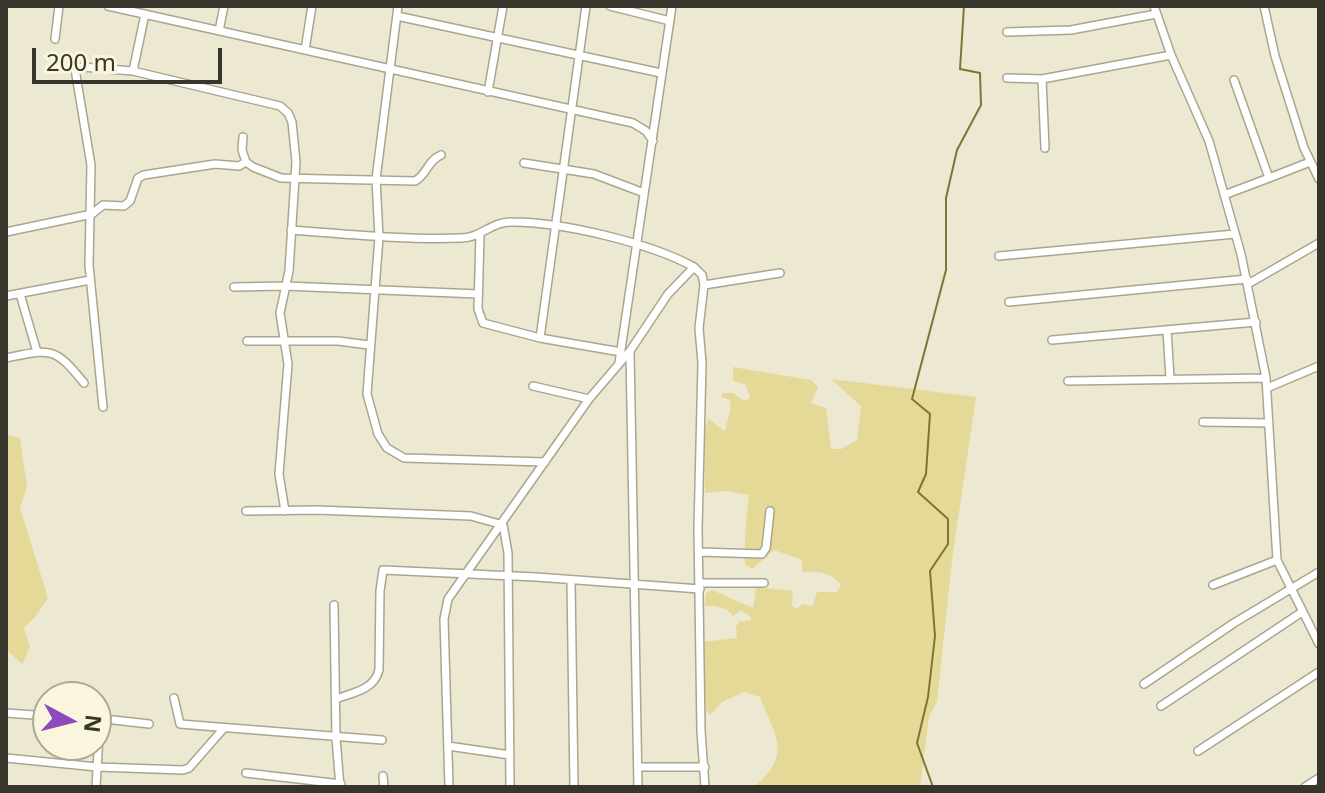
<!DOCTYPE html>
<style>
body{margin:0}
#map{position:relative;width:1325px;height:793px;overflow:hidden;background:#ece8d1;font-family:"Noto Sans",sans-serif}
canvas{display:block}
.frame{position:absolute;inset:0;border:8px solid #37352c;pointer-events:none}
.north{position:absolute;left:32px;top:681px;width:80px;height:80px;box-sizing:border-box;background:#faf6de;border:2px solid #aca997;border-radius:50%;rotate:97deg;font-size:22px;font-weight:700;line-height:32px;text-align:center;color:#37352c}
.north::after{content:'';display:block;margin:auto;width:28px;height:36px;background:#8e4abd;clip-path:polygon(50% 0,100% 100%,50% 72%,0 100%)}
.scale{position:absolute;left:32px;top:48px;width:190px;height:36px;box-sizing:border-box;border:4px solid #37352c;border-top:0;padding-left:10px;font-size:24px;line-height:28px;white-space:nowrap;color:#37352c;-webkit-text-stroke:6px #faf6de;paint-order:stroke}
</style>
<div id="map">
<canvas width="1325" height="793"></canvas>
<div class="frame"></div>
<div class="north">N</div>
<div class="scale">200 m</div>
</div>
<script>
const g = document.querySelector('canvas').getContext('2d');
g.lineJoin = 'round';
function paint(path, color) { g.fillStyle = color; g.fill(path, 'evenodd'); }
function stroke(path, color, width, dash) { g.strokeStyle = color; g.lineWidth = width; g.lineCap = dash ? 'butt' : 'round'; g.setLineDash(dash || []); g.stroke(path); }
paint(new Path2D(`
 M 733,367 L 811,380 L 818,387 L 811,403 L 826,408 L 831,449 L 841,449 L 857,440 L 861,406 L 831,379 L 976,397 L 952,560 L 937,702 L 929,717 L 920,787 L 754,787 C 794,754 774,735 760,697 L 744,692 L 722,702 L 710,715 L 706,710 L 703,642 L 737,638 L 736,627 L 739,622 L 751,620 L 750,616 L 740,610 L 733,617 C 728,606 716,606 705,606 L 706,593 L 712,590 L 753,608 L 756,587 L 793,591 L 792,606 L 797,609 L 802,604 L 813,606 L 817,592 L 837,592 L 841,585 C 832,572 818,571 802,572 L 802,560 L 774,550 L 752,569 L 745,565 C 744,543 746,518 749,495 L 725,491 L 705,493 L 704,436 L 708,419 L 725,431 L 731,407 L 730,400 L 721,397 L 722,393 L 733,393 L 745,401 L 750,398 L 746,385 L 733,381 Z
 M 6,435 L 20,438 L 27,487 L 20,508 L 48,598 L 36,616 L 24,628 L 30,647 L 22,664 L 6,649 L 8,602 L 6,598 Z`), '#e5d998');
stroke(new Path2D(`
 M 933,787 L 917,743 L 928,697 L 935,636 L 930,571 L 948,544 L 948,519 L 918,492 L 926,474 L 930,414 L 912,399 L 946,270 L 946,198 L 957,150 L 981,105 L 980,73 L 960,69 L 964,6`), '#807432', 2);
const minor = new Path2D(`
 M 108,6 L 633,123 L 646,131 L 653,141
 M 398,6 L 376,179 L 379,237 L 367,394 L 378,434 L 387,448 L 404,458 L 545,462
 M 610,6 L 670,21
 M 1154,6 L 1171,55 L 1209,141 L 1241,254 L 1266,378 L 1277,560 L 1319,644
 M 1264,6 L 1275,56 L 1304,148 L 1319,179
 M 145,14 L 133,71 L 280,106 L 288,113 L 292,122 L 296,162 L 289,271 L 280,313 L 288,364 L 279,474 L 285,511
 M 397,16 L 661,73
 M 219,31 L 224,6
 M 1007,32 L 1071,30 L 1156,14
 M 55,39 L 59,6
 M 305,50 L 312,6
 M 1007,78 L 1042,79 L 1171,55
 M 1042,79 L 1045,148
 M 1234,80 L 1269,178 L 1310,162
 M 488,92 L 503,6
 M 243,137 L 242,150 L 246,162 L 253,167 L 281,178 L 415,181 C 427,175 427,161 441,155
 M 524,163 L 594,174 L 644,193
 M 1224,195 L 1269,178
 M 291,230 C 347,234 405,240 461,238 C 481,238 492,221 512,222 C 563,222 650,243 694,267
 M 6,232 L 92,214 L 103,205 L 124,206 L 130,201 L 138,178 L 144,175 L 215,164 L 239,166 L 246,162
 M 480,235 L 478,309 L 483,323 L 540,338 L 621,352
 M 999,256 L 1235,234
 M 1248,284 L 1319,243
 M 704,285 L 780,273
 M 234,287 L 285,286 L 478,294
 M 20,294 L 37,352
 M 6,296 L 90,280
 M 1009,302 L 1247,279
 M 1167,330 L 1170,378
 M 540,338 L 586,6
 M 1052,340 L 1256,322
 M 247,341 L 338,341 L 369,345
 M 630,351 L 638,787
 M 6,358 C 51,349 54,346 84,383
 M 619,363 L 672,6
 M 1068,381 L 1266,378
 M 533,386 L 589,399
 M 1267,388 L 1319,366
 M 103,407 L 89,265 L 91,165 L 75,69 L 82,67 L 133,71
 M 1203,422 L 1269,423
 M 246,511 L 317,510 L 471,516 L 503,525 L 508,553 L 510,787
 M 699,552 L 762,554 L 766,548 L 770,511
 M 571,581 L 574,787
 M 700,583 L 764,583
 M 1213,585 L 1277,560
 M 334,605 L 336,738 L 340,787
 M 1144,684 L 1234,623 L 1319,572
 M 174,698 L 180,724 L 382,740
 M 336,699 C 354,692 374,690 379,670 L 380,591 L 383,570 L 536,577 L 700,589
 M 1161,706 L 1302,612
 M 6,713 L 48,716
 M 96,718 L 149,724
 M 448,746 L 510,755
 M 1198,751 L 1319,672
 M 6,758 L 97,767 L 183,770 L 189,768 L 224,728
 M 638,767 L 705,767
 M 246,773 L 341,784
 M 383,776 L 384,787
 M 96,787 L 100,718
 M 449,787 L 444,619 L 448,599 L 589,399 L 630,351 L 668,294 L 694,267 L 702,275 L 704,285 L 699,328 L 702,363 L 698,529 L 701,731 L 705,787
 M 1305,787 L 1319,778`);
stroke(minor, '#a9a690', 10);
stroke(minor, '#fff', 7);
</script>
